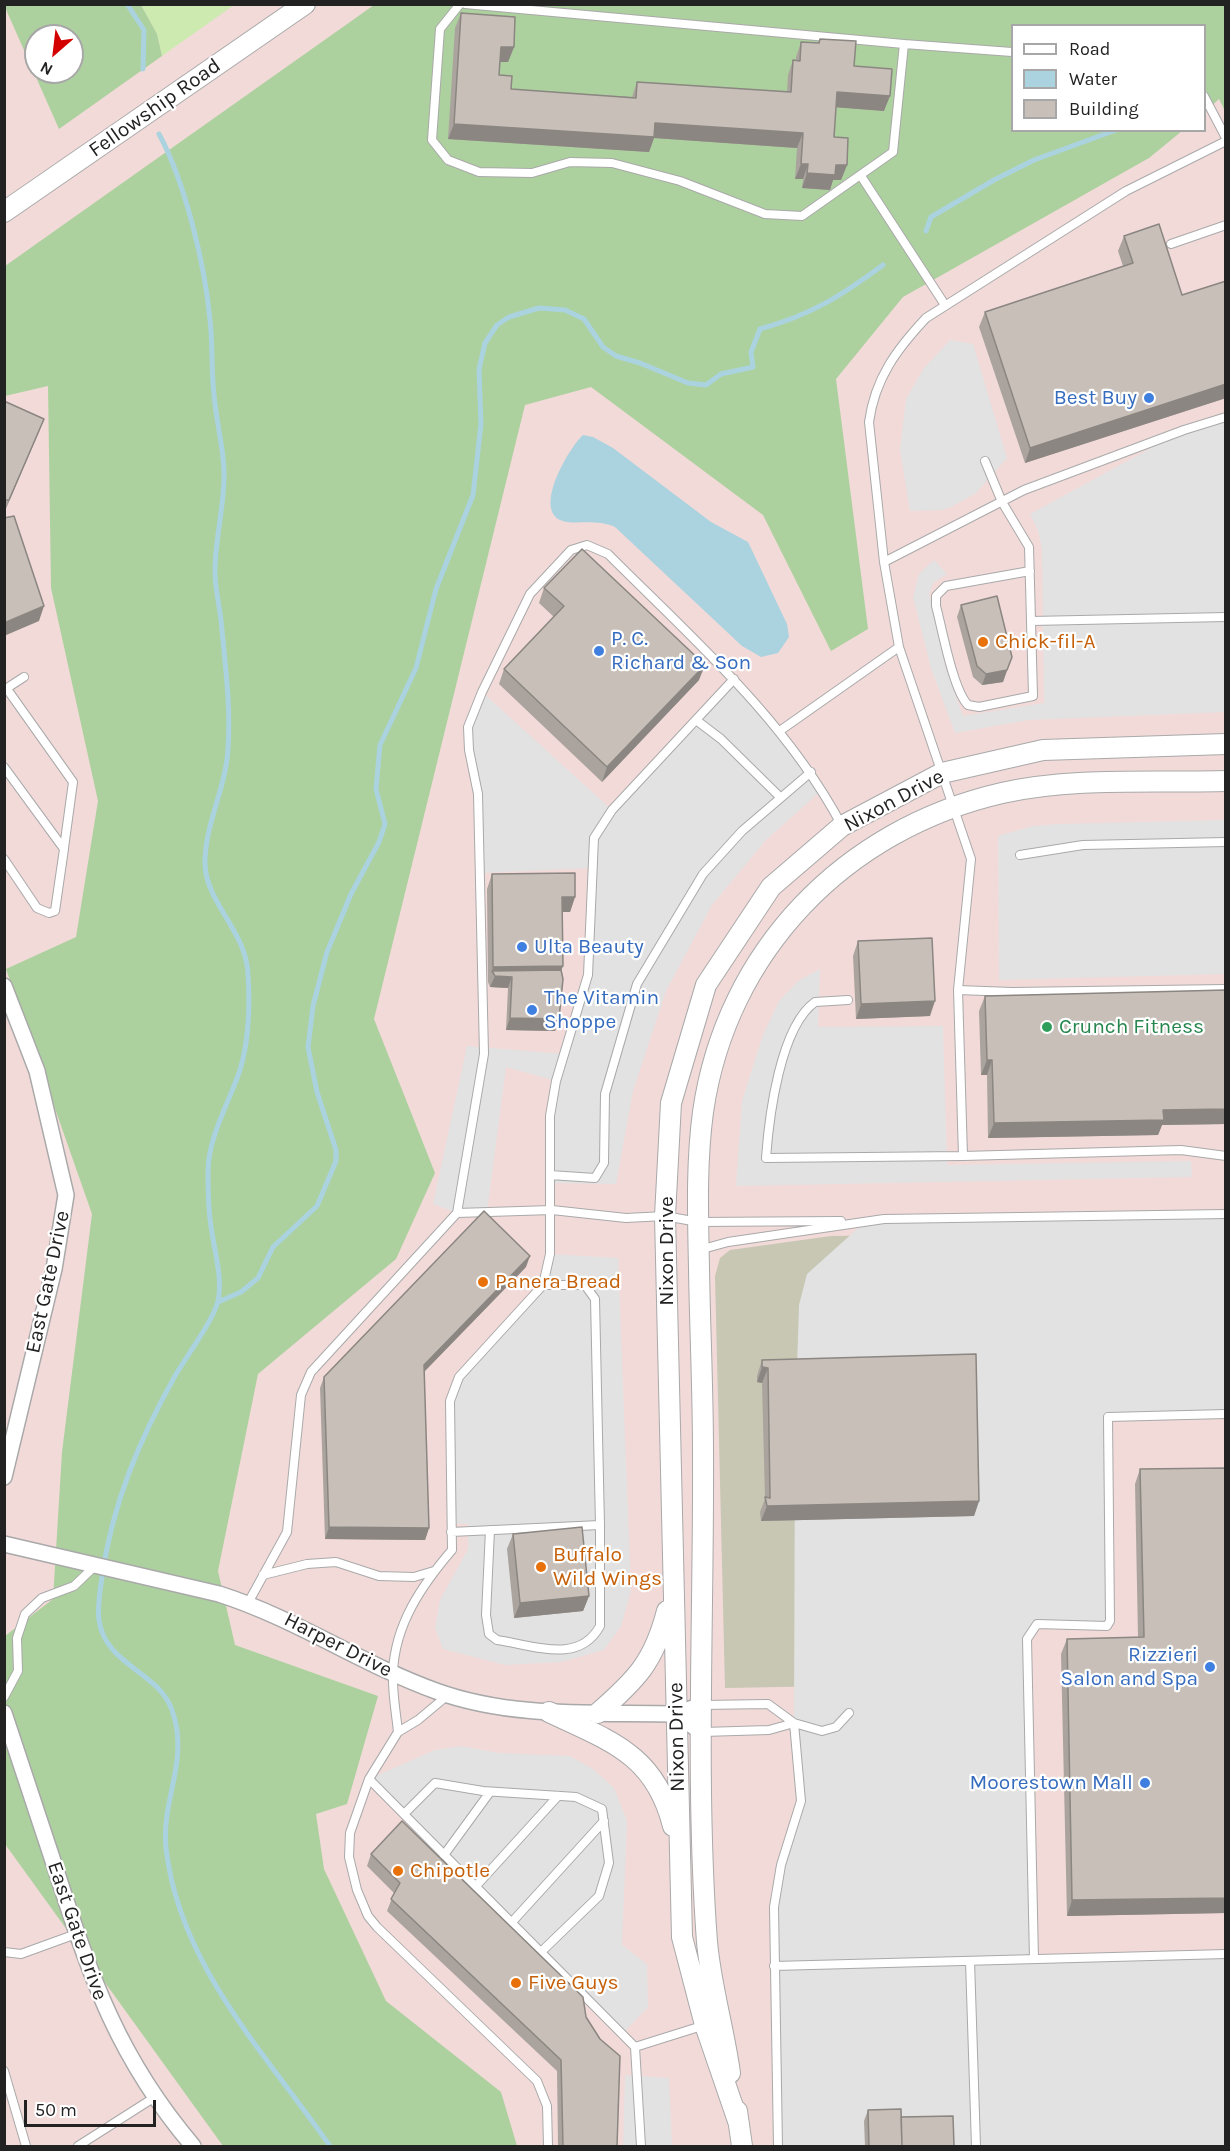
<!DOCTYPE html>
<style>
body{margin:0}
#map{position:relative;width:1230px;height:2151px;overflow:hidden;background:#f2efe9;font-family:Karla,sans-serif}
canvas{display:block}
.frame{position:absolute;inset:0;border:6px solid #222;pointer-events:none}
.legend{position:absolute;left:1011px;top:24px;width:195px;height:108px;box-sizing:border-box;background:#fff;border:2px solid #a7a7a7;margin:0;padding:8px 10px;list-style:none;font-size:18px;color:#222}
.legend li{display:flex;align-items:center;gap:12px;height:30px}
.legend b{width:30px;border:2px solid #a7a7a7}
.north{position:absolute;left:24px;top:24px;width:60px;height:60px;box-sizing:border-box;background:#fff;border:2px solid #a7a7a7;border-radius:50%;rotate:208deg;font-size:16px;font-weight:700;line-height:24px;text-align:center;color:#222}
.north::after{content:'';display:block;margin:auto;width:21px;height:27px;background:#d40000;clip-path:polygon(50% 0,100% 100%,50% 72%,0 100%)}
.scale{position:absolute;left:24px;top:2100px;width:132px;height:27px;box-sizing:border-box;border:3px solid #222;border-top:0;padding-left:8px;font-size:18px;line-height:21px;white-space:nowrap;color:#222;-webkit-text-stroke:4px #fff;paint-order:stroke}
</style>
<div id="map">
<canvas width="1230" height="2151"></canvas>
<div class="frame"></div>
<ul class="legend">
<li><b style="height:8px;background:#fff"></b>Road</li>
<li><b style="height:16px;background:#aad3df"></b>Water</li>
<li><b style="height:16px;background:#c7bfb8"></b>Building</li>
</ul>
<div class="north">N</div>
<div class="scale">50 m</div>
</div>
<script>
const g = document.querySelector('canvas').getContext('2d');
g.lineJoin = 'round';
function paint(path, color) { g.fillStyle = color; g.fill(path, 'evenodd'); }
function stroke(path, color, width, dash) { g.strokeStyle = color; g.lineWidth = width; g.lineCap = dash ? 'butt' : 'round'; g.setLineDash(dash || []); g.stroke(path); }
function label(font, color, halo, rows, align = 'center') {
  g.font = font + ' Karla,sans-serif'; g.lineWidth = 4.5; g.setLineDash([]); g.textBaseline = 'middle'; g.strokeStyle = halo; g.fillStyle = color; for (const [text, x, y, turn = 0] of rows) {
    g.save(); g.translate(x, y); g.rotate((+turn || 0) * Math.PI / 180); g.textAlign = isNaN(turn) ? turn : align; if (halo) g.strokeText(text, 0, 0); g.fillText(text, 0, 0); g.restore();
  }
}
paint(new Path2D(`
 M 1021,4 L 1225,22 L 1225,2146 L 5,2146 L 5,5 ZM 1012,26 L 1204,26 L 1204,130 L 1012,130 ZM 36,36 L 72,36 L 72,72 L 36,72 Z`), '#f2dad9');
paint(new Path2D(`
 M 1225,1230 L 1104,1398 L 1005,1683 L 725,1688 L 715,1276 L 720,1258 L 730,1250 L 831,1236 Z`), '#c7c7b4');
paint(new Path2D(`
 M 141,5 L 234,5 L 162,56 L 157,34 Z`), '#cdebb0');
paint(new Path2D(`
 M 4,5 L 141,5 L 157,34 L 162,56 L 59,129 ZM 36,36 L 72,36 L 72,72 L 36,72 Z
 M 374,5 L 1225,5 L 1225,111 L 1219,99 L 1205,112 L 1204,26 L 1012,26 L 1012,130 L 1182,131 L 1149,158 L 903,297 L 836,379 L 868,629 L 831,651 L 763,515 L 591,387 L 525,405 L 374,1019 L 435,1173 L 396,1259 L 258,1374 L 218,1571 L 235,1645 L 378,1696 L 347,1804 L 316,1814 L 324,1869 L 386,2001 L 501,2092 L 517,2146 L 223,2146 L 5,1844 L 5,1636 L 53,1599 L 62,1452 L 92,1214 L 6,969 L 76,937 L 98,801 L 51,588 L 48,386 L 5,396 L 5,266 Z`), '#add19e');
paint(new Path2D(`
 M 950,340 L 973,344 L 1007,458 L 976,493 L 951,507 L 942,510 L 910,511 L 900,450 L 906,399 L 924,368 Z
 M 1225,417 L 1225,712 L 1028,720 L 955,733 L 931,668 L 913,597 L 919,574 L 934,560 L 947,574 L 933,583 L 929,594 L 945,666 L 963,716 L 1044,703 L 1042,549 L 1038,531 L 1030,514 L 1184,430 Z
 M 734,679 L 823,789 L 766,840 L 712,905 L 666,991 L 633,1091 L 616,1184 L 550,1183 L 550,1116 L 556,1081 L 506,1067 L 487,1212 L 457,1213 L 433,1204 L 467,1046 L 564,1054 L 588,975 L 593,868 L 480,873 L 478,794 L 468,727 L 482,692 L 612,810 Z
 M 1225,820 L 1225,974 L 999,980 L 998,836 L 1033,826 L 1058,824 Z
 M 820,969 L 818,1027 L 943,1026 L 947,1165 L 1191,1161 L 1192,1177 L 736,1186 L 742,1101 L 763,1035 L 779,1001 L 798,981 Z
 M 1225,1214 L 1225,1414 L 1109,1417 L 1107,1626 L 1037,1624 L 1031,1631 L 1034,1959 L 1225,1954 L 1225,2146 L 778,2146 L 774,1907 L 781,1865 L 801,1801 L 794,1723 L 795,1430 L 799,1305 L 807,1274 L 866,1221 Z
 M 550,1254 L 618,1258 L 631,1591 L 621,1626 L 604,1650 L 561,1662 L 505,1665 L 443,1649 L 435,1628 L 440,1600 L 468,1549 L 468,1524 L 451,1523 L 450,1401 L 459,1377 L 543,1285 Z
 M 461,1746 L 499,1753 L 570,1756 L 593,1769 L 614,1788 L 627,1821 L 622,1945 L 647,1964 L 648,2007 L 622,2034 L 369,1779 L 435,1750 Z
 M 625,2075 L 669,2078 L 672,2146 L 623,2146 Z`), '#e2e2e2');
paint(new Path2D(`
 M 583,435 L 593,437 L 613,448 L 711,522 L 748,542 L 787,624 L 789,637 L 778,653 L 761,657 L 742,646 L 615,527 C 595,518 573,526 560,520 C 534,507 569,448 583,435 Z`), '#aad3df');
stroke(new Path2D(`
 M 127,4 L 144,30 L 143,69
 M 159,134 C 185,182 205,265 210,320 C 213,345 211,370 214,395 C 216,420 223,445 224,470 C 225,503 216,534 215,567 C 214,584 219,603 221,620 C 225,664 231,705 228,749 C 226,788 204,826 205,865 C 207,904 246,931 248,974 C 250,1005 249,1040 240,1070 C 229,1103 208,1137 208,1172 C 208,1190 208,1209 211,1226 C 214,1250 223,1278 218,1301 C 213,1321 186,1357 175,1376 C 139,1440 112,1505 102,1577 C 100,1592 97,1606 99,1620 C 105,1665 158,1671 172,1710 C 190,1760 161,1799 166,1848 C 179,1965 266,2054 330,2146
 M 926,231 L 931,217 L 994,180 L 1034,160 L 1116,130
 M 218,1302 L 241,1292 L 258,1278 L 273,1247 L 317,1206 L 336,1161 L 336,1150 L 317,1092 L 308,1047 L 313,1006 L 327,952 L 351,894 L 379,842 L 385,824 L 376,789 L 380,745 L 416,668 L 436,589 L 473,495 L 481,424 L 479,369 L 485,343 L 497,325 L 509,317 L 539,308 L 565,310 L 584,319 L 603,347 L 616,356 L 640,363 L 688,383 L 706,385 L 721,374 L 753,367 L 751,352 L 760,329 C 811,315 841,296 883,265`), '#aad3df', 5);
const service = new Path2D(`
 M 460,4 L 440,29 L 432,140 L 448,160 L 479,172 L 532,173 L 570,162 L 612,163 L 680,181 L 765,214 L 802,216 L 893,152 L 904,44 L 465,4
 M 904,44 L 1012,52
 M 1204,96 L 1226,138
 M 1226,141 L 1126,191 L 926,318 C 897,349 875,378 869,422 L 884,562 L 899,647 L 971,859 L 958,990 L 963,1156 L 1181,1150 L 1226,1156
 M 861,176 L 945,305
 M 1171,244 L 1226,225
 M 985,461 L 1002,502 L 1029,547 L 1031,621 L 1226,617
 M 884,562 L 1024,490 L 1184,430 L 1226,417
 M 1030,571 L 946,586 L 936,596 L 936,606 C 942,628 953,690 968,705 L 979,707 L 1033,696 L 1031,621
 M 7,689 L 73,782 L 64,848
 M 4,690 L 24,677
 M 696,720 L 721,739 L 780,797
 M 781,730 L 899,647
 M 4,767 L 64,849 L 55,911 L 49,913 L 37,908 L 4,859
 M 1020,855 L 1083,845 L 1226,842
 M 958,990 L 1012,992 L 1226,989
 M 848,1000 L 815,1002 C 780,1027 769,1117 766,1158 L 963,1156
 M 550,1175 L 595,1178 L 604,1163 L 605,1094 L 637,984 L 703,874 L 742,831 L 811,772
 M 457,1213 L 552,1210 L 626,1218 L 665,1216 L 698,1222 L 841,1221
 M 699,1250 L 728,1242 L 884,1219 L 1226,1214
 M 490,1530 L 486,1615 L 489,1634 L 497,1640 C 533,1645 579,1665 600,1626 L 600,1525
 M 451,1532 L 600,1525 L 595,1299 L 585,1285 L 543,1285
 M 263,1575 L 307,1564 L 336,1562 L 379,1576 L 414,1577 L 434,1571
 M 248,1603 L 287,1532 L 301,1395 L 311,1372 L 457,1213 L 484,1054 L 478,794 L 469,750 L 468,727 L 482,692 L 530,594 L 571,550 L 587,545 L 608,554 C 693,639 784,718 841,824
 M 448,1695 L 418,1720 L 398,1732 L 369,1779 L 350,1833 L 349,1857 L 357,1890 L 368,1916 L 377,1927 L 537,2081 L 547,2106 L 548,2146
 M 4,1697 L 18,1671 L 17,1638 L 25,1614 L 42,1598 L 74,1586 L 96,1565
 M 702,1705 L 768,1704 L 794,1723 L 822,1731 L 836,1727 L 849,1713
 M 398,1732 C 396,1712 392,1692 393,1672 C 395,1624 422,1585 452,1550 L 450,1401 L 459,1377 L 543,1285 L 550,1254 L 550,1116 L 556,1081 L 588,975 L 594,838 L 612,810 L 734,679
 M 703,1732 L 769,1730 L 794,1723
 M 369,1779 L 635,2047 L 641,2146
 M 404,1814 L 435,1783 L 483,1791 L 576,1797 L 602,1809 L 609,1863 L 599,1896 L 541,1952
 M 444,1855 L 490,1792
 M 476,1886 L 558,1796
 M 512,1922 L 604,1821
 M 4,1952 L 21,1954 L 76,1934
 M 1034,1959 L 1027,1639 L 1037,1624 L 1107,1626 L 1110,1621 L 1108,1417 L 1226,1414
 M 970,1961 L 976,2146
 M 774,1966 L 1226,1954
 M 635,2047 L 705,2025
 M 4,2071 L 26,2146
 M 78,2146 L 155,2097
 M 778,2146 L 774,1907 L 781,1865 L 801,1801 L 794,1723`);
const minor = new Path2D(`
 M 4,986 L 37,1071 L 66,1195 L 54,1269 L 4,1477
 M 4,1544 L 219,1594 C 297,1619 361,1664 436,1691 C 513,1719 596,1712 676,1714
 M 701,1705 L 676,1714 L 701,1732
 M 4,1713 C 22,1766 39,1818 56,1870 C 91,1978 118,2058 193,2146`);
const tertiary = new Path2D(`
 M 4,212 L 305,4
 M 549,1712 C 610,1741 655,1754 673,1826
 M 598,1713 C 636,1680 654,1662 667,1611
 M 730,2073 C 724,2029 711,1987 707,1942 C 695,1780 704,1615 703,1452 C 703,1391 700,1330 699,1269 C 698,1217 696,1164 703,1112 C 726,951 845,829 1002,793 C 1074,777 1152,783 1226,781
 M 737,2111 L 742,2146
 M 739,2124 L 705,2025 L 682,1937 L 665,1216 L 671,1103 L 706,985 L 771,887 L 842,826 L 942,773 L 1043,750 L 1226,744`);
stroke(service, '#a9a9a9', 10);
stroke(minor, '#a9a9a9', 18);
stroke(tertiary, '#a9a9a9', 22);
stroke(service, '#fff', 8);
stroke(minor, '#fff', 15);
stroke(tertiary, '#fff', 20);
paint(new Path2D(`
 M 461,13 L 514,47 L 508,62 L 500,62 L 499,75 L 511,89 L 632,97 L 637,82 L 787,92 L 788,75 L 793,60 L 796,61 L 796,57 L 801,42 L 818,43 L 820,39 L 854,66 L 884,111 L 836,107 L 834,137 L 847,165 L 841,180 L 833,180 L 830,190 L 802,188 L 803,179 L 795,179 L 797,148 L 654,138 L 649,152 L 448,139 L 455,28 Z
 M 1124,236 L 1182,295 L 1226,281 L 1226,398 L 1025,463 L 979,327 L 985,312 L 1123,266 L 1118,251 Z
 M 4,401 L 44,419 L 4,513 Z
 M 544,588 L 699,680 L 602,782 L 499,684 L 504,669 L 554,617 L 539,603 Z
 M 961,605 L 1012,657 L 1003,682 L 982,685 L 973,677 L 957,617 Z
 M 492,874 L 575,897 L 570,912 L 562,912 L 563,966 L 561,970 L 559,1019 L 555,1031 L 506,1030 L 508,988 L 490,987 L 488,982 L 487,889 Z
 M 858,941 L 930,1016 L 856,1019 L 853,956 Z
 M 1226,990 L 1226,1124 L 1162,1125 L 1158,1135 L 988,1138 L 987,1075 L 981,1075 L 979,1011 L 985,996 Z
 M 526,1267 L 424,1372 L 429,1528 L 425,1540 L 325,1539 L 320,1388 L 324,1377 Z
 M 762,1360 L 979,1501 L 974,1516 L 761,1521 L 760,1512 L 765,1499 L 762,1383 L 757,1382 L 757,1376 Z
 M 1226,1468 L 1226,1913 L 1067,1916 L 1061,1654 L 1067,1639 L 1138,1637 L 1135,1484 L 1140,1469 Z
 M 513,1534 L 589,1596 L 583,1611 L 514,1618 L 507,1549 Z
 M 371,1854 L 586,2017 L 617,2146 L 558,2146 L 557,2071 L 387,1911 L 394,1893 L 367,1866 Z
 M 868,2110 L 901,2117 L 954,2146 L 865,2146 L 864,2121 Z`), '#aba49e');
paint(new Path2D(`
 M 501,47 L 514,47 L 508,62 L 495,62 Z
 M 837,92 L 890,96 L 884,111 L 832,107 Z
 M 655,123 L 803,133 L 797,148 L 654,138 L 649,152 L 448,139 L 454,124 Z
 M 801,164 L 808,164 L 803,179 L 795,179 Z
 M 836,165 L 847,165 L 841,180 L 833,180 L 830,190 L 802,188 L 807,173 Z
 M 1226,384 L 1226,398 L 1025,463 L 1030,448 Z
 M 44,419 L 38,434 L 4,513 L 9,500 Z
 M 44,606 L 39,621 L 4,636 L 4,623 Z
 M 705,665 L 699,680 L 602,782 L 607,767 Z
 M 1007,670 L 1003,682 L 982,685 L 986,674 Z
 M 562,897 L 575,897 L 570,912 L 556,912 Z
 M 563,966 L 557,981 L 512,977 L 508,988 L 490,987 L 495,976 L 492,971 L 493,967 Z
 M 935,1001 L 930,1016 L 856,1019 L 861,1004 Z
 M 510,1018 L 559,1019 L 555,1031 L 506,1030 Z
 M 987,1060 L 992,1060 L 987,1075 L 981,1075 Z
 M 1226,1109 L 1226,1124 L 1162,1125 L 1158,1135 L 988,1138 L 994,1123 L 1163,1110 Z
 M 530,1256 L 526,1267 L 420,1376 L 424,1365 Z
 M 762,1367 L 768,1368 L 762,1383 L 757,1382 Z
 M 979,1501 L 974,1516 L 761,1521 L 767,1506 Z
 M 329,1527 L 429,1528 L 425,1540 L 325,1539 Z
 M 589,1596 L 583,1611 L 514,1618 L 520,1603 Z
 M 1226,1898 L 1226,1913 L 1067,1916 L 1072,1900 Z`), '#8b8681');
const building = new Path2D(`
 M 461,13 L 515,17 L 514,47 L 501,47 L 499,75 L 512,76 L 511,89 L 636,98 L 637,82 L 791,92 L 793,60 L 800,61 L 801,42 L 819,43 L 820,39 L 856,41 L 854,66 L 892,69 L 890,96 L 837,92 L 834,137 L 848,138 L 847,165 L 836,165 L 835,175 L 807,173 L 808,164 L 801,164 L 803,133 L 655,123 L 654,137 L 454,124 Z
 M 1159,224 L 1182,295 L 1226,281 L 1226,384 L 1030,448 L 985,312 L 1133,263 L 1124,236 Z
 M 4,401 L 44,419 L 9,500 L 4,500 Z
 M 14,516 L 44,606 L 4,623 L 4,518 Z
 M 582,549 L 705,665 L 607,767 L 504,669 L 564,606 L 544,588 Z
 M 997,596 L 1012,657 L 1007,670 L 986,674 L 977,666 L 961,605 Z
 M 575,873 L 575,897 L 562,897 L 563,966 L 493,967 L 492,874 Z
 M 932,938 L 935,1001 L 861,1004 L 858,941 Z
 M 561,970 L 563,979 L 559,1019 L 510,1018 L 512,977 L 495,976 L 492,971 Z
 M 1226,990 L 1226,1109 L 1163,1110 L 1164,1120 L 994,1123 L 992,1060 L 987,1060 L 985,996 Z
 M 484,1211 L 530,1256 L 424,1365 L 429,1528 L 329,1527 L 324,1377 Z
 M 976,1354 L 979,1501 L 767,1506 L 765,1497 L 770,1498 L 768,1368 L 762,1367 L 762,1360 Z
 M 1226,1468 L 1226,1898 L 1072,1900 L 1067,1639 L 1144,1637 L 1140,1469 Z
 M 582,1527 L 589,1596 L 520,1603 L 513,1534 Z
 M 402,1821 L 583,1997 L 586,2017 L 600,2039 L 620,2056 L 617,2146 L 563,2146 L 561,2060 L 391,1899 L 400,1883 L 371,1854 Z
 M 901,2109 L 902,2146 L 869,2146 L 868,2110 Z
 M 953,2116 L 954,2146 L 902,2146 L 901,2117 Z`);
paint(building, '#c7bfb8');
stroke(building, '#8b8681', 1.5);
for (const [x, y, r, color] of [
 [1149,398,6,"#3f7fe0"],
 [983,642,6,"#e8710a"],
 [599,651,6,"#3f7fe0"],
 [522,947,6,"#3f7fe0"],
 [532,1010,6,"#3f7fe0"],
 [1047,1027,6,"#2e9e5b"],
 [483,1282,6,"#e8710a"],
 [541,1567,6,"#e8710a"],
 [1210,1667,6,"#3f7fe0"],
 [1145,1783,6,"#3f7fe0"],
 [398,1871,6,"#e8710a"],
 [516,1983,6,"#e8710a"]
]) { const dot = new Path2D(); dot.arc(x, y, r, 0, 2 * Math.PI); g.fillStyle = color; g.fill(dot); stroke(dot, '#fff', 2); }
label('21px', '#222', '#fff', [
 ["Fellowship Road",155,108,-35],
 ["Nixon Drive",894,801,-28],
 ["Nixon Drive",667,1251,-90],
 ["East Gate Drive",48,1282,-78],
 ["Harper Drive",338,1645,27],
 ["Nixon Drive",677,1737,-91],
 ["East Gate Drive",77,1931,71]
]);
label('21px', '#366cbe', '#fff', [
 ["Best Buy",1137,398],
 ["P. C.",611,639,"left"],
 ["Richard & Son",611,663,"left"],
 ["Ulta Beauty",534,947,"left"],
 ["The Vitamin",544,998,"left"],
 ["Shoppe",544,1022,"left"],
 ["Rizzieri",1198,1655],
 ["Salon and Spa",1198,1679],
 ["Moorestown Mall",1133,1783]
], 'right');
label('21px', '#c56008', '#fff', [
 ["Chick-fil-A",995,642],
 ["Panera Bread",495,1282],
 ["Buffalo",553,1555],
 ["Wild Wings",553,1579],
 ["Chipotle",410,1871],
 ["Five Guys",528,1983]
], 'left');
label('21px', '#27864d', '#fff', [
 ["Crunch Fitness",1059,1027]
], 'left');
</script>
